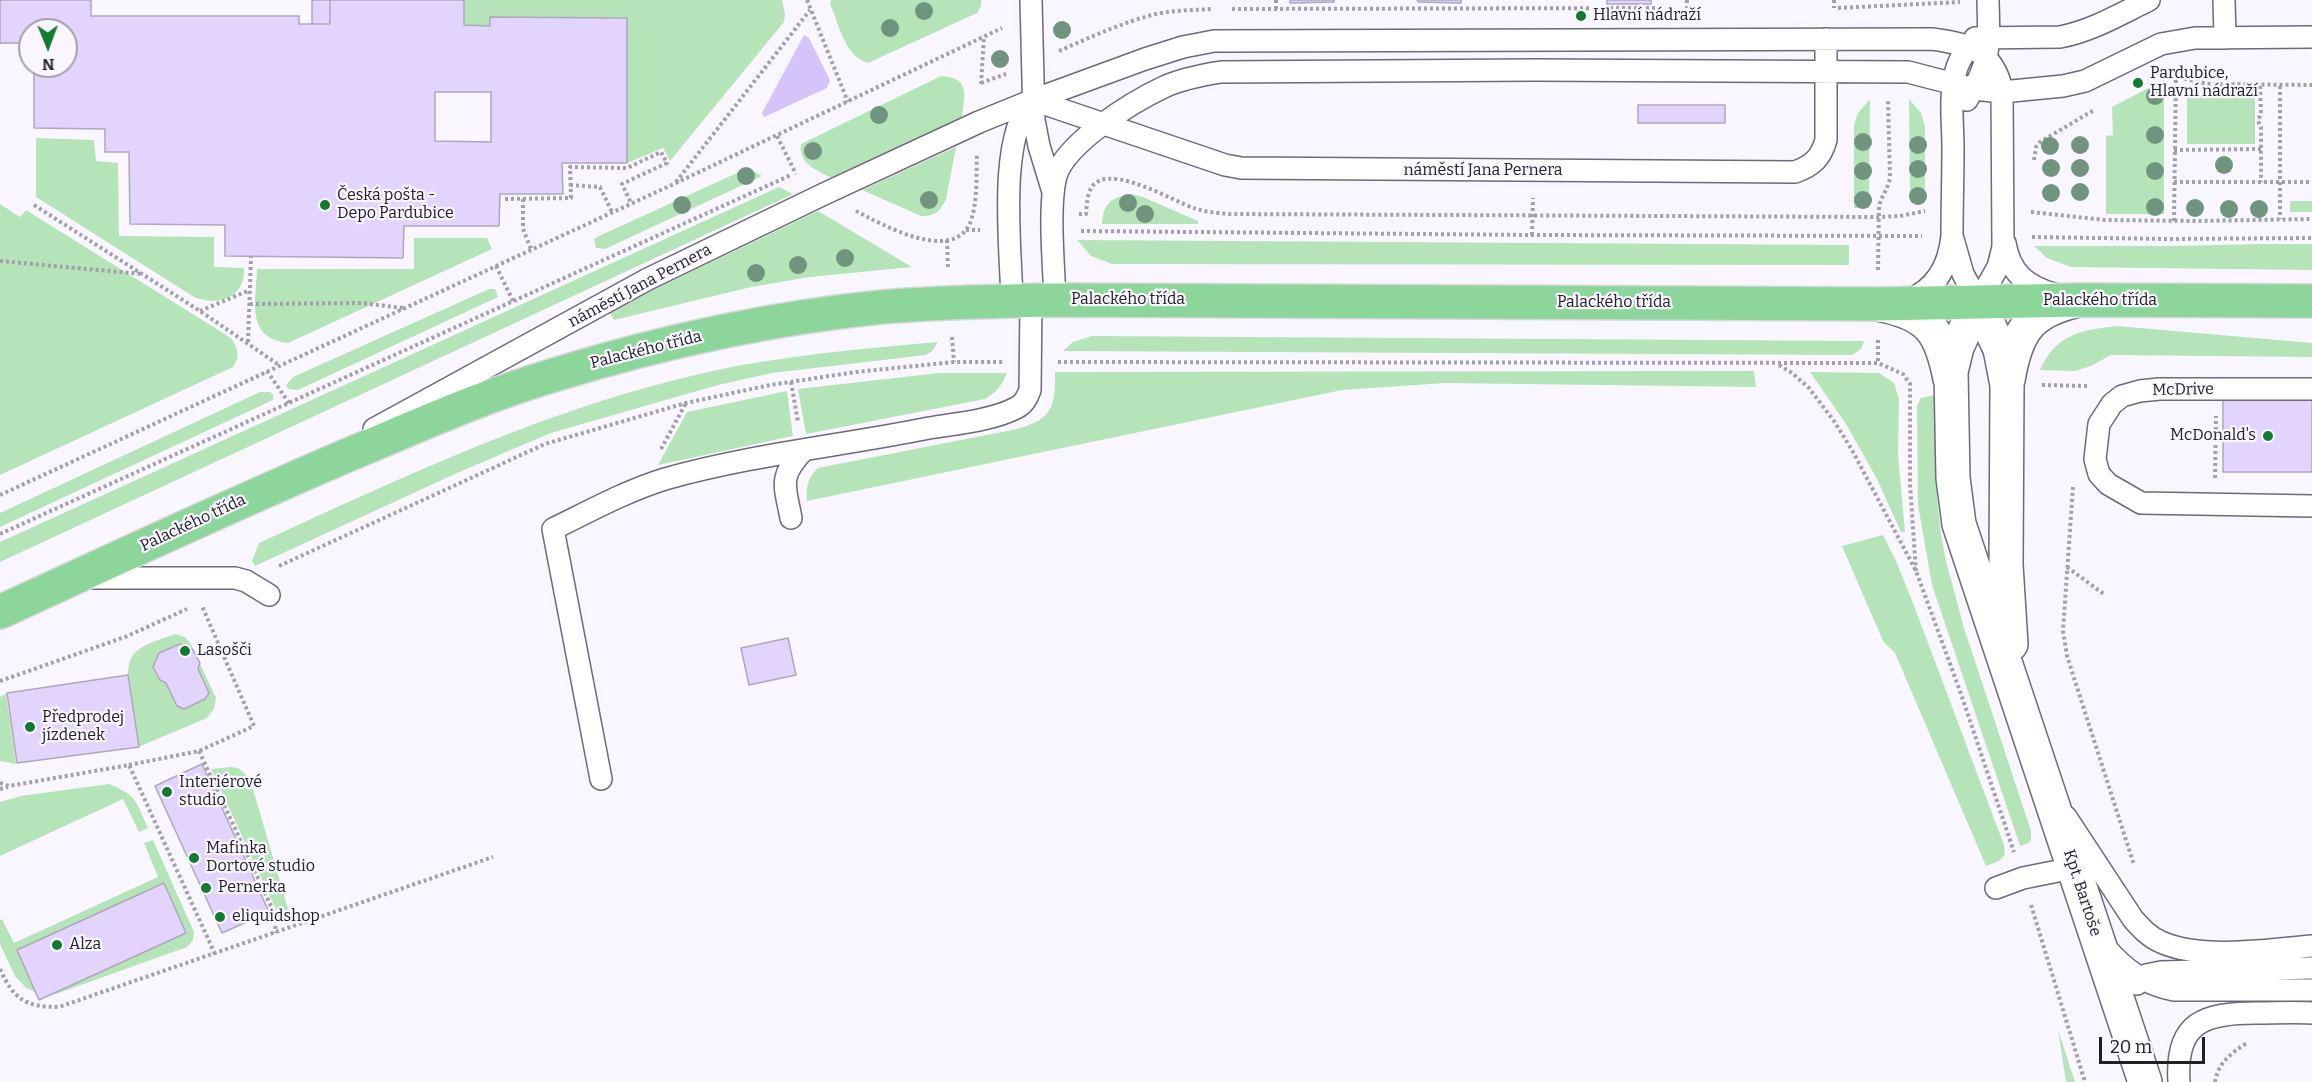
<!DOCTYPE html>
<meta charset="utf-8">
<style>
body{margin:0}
#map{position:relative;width:2312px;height:1082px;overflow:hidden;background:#f9f6ff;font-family:Bitter,serif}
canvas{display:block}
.north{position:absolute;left:18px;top:18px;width:60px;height:60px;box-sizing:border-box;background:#f9f6ff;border:2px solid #a3a0a9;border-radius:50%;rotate:179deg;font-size:16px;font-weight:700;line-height:24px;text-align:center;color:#222027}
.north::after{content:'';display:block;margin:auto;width:21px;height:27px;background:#127b2f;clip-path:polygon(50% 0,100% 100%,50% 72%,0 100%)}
.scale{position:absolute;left:2099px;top:1037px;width:106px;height:27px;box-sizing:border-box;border:3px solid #222027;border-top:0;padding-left:8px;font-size:18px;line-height:21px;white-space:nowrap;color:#222027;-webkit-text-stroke:4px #f9f6ff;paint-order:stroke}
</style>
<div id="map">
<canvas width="2312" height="1082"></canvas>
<div class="north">N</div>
<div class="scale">20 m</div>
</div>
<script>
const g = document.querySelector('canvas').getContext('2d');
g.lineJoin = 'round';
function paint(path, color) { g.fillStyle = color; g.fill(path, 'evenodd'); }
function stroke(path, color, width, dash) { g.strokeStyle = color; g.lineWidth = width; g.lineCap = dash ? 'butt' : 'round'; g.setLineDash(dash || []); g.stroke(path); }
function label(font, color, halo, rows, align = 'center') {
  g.font = font + ' Bitter,serif'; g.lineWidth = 4.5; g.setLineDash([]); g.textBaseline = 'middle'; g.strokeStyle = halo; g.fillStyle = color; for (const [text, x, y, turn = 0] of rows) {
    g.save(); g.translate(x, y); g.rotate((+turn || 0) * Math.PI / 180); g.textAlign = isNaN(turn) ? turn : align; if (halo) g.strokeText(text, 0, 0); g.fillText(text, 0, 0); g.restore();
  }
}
paint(new Path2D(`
 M 464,0 L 782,0 L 785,13 L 784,22 L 670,161 L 663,148 L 627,163 L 627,18 L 490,17 L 490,26 L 464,25 Z
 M 831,0 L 981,0 L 981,6 L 977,13 L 868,63 C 845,57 839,24 830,4 Z
 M 941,76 C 970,78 965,94 962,117 L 832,178 C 817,171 798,163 801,144 Z
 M 2164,80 L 2164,214 L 2106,214 L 2106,136 L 2113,135 L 2112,107 Z
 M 2187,95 L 2255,95 L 2255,144 L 2187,144 Z
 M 1870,99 L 1869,208 L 1854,208 L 1854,125 L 1858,113 Z
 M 1909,99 L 1921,113 L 1925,127 L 1925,201 L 1910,202 Z
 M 36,138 L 94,140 L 96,161 L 118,163 L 119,236 L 214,237 L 214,267 L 244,268 C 246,297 219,307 194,297 L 36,197 Z
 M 956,147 L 946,199 C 941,211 934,217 921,216 L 862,190 Z
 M 748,168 L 762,176 L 605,249 L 596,248 L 594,239 L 599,236 Z
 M 779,187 L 793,194 L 0,562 L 0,542 Z
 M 1131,194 L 1143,197 L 1198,221 L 1198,224 L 1102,224 C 1103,204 1111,197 1131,194 Z
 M 2290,201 L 2312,201 L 2312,212 L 2290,212 Z
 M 0,204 L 20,217 L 26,210 L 231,338 C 238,348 241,357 233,367 L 0,475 Z
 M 818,211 L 912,267 L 810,277 L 751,287 L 614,320 L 610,313 L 655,289 Z
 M 414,238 L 487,238 L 492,249 L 288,343 C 245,338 256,301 257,269 L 414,269 Z
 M 1077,240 L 1849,245 L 1849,265 L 1112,264 L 1091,256 Z
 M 2260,244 L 2312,244 L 2312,270 L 2071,267 L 2047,258 L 2034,246 L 2175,246 Z
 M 489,289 L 495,289 L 498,297 L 298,390 L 288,389 L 286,385 L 293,377 Z
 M 2117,326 L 2312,343 L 2312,357 L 2111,355 L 2091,366 L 2075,371 L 2040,370 C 2056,334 2081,330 2117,326 Z
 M 1092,336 L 1864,341 L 1861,349 L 1852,355 L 1063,351 L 1073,342 Z
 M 938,342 L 932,351 L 926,355 L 772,373 L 718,385 L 551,433 L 457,473 L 255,566 L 252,561 L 259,543 C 405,476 550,407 708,372 C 784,355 861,349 938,342 Z
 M 1754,371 L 1756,387 L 1445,383 L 1342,390 L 807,501 C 806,488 807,478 818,468 L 1012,430 C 1050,421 1056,410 1055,372 Z
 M 1810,372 L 1879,373 L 1894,383 L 1899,399 L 1898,454 L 1905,532 L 1901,532 L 1877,479 L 1846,424 Z
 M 939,373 L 1007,373 C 1002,385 997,392 985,399 L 806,434 L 798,389 Z
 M 787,391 L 793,436 L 658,465 L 687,412 Z
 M 260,392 L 270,392 L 273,395 L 273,400 L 0,527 L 0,513 Z
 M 1935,395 L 1937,498 L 1941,534 L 1946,561 L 1964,628 L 2031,831 L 2031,840 L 2029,843 L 2020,846 L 1932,585 L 1918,505 L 1917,406 L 1921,398 Z
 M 1883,535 L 1896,561 L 1913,603 L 2004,845 L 2005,855 L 1999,861 L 1986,866 L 1895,653 L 1883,641 L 1842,546 Z
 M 175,634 L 185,637 L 191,644 L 216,698 L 214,709 L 207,718 L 138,747 C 135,727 120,671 133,655 C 141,644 163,639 175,634 Z
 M 6,694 L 16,764 L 0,761 L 0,697 Z
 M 232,767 L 240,769 L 250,779 L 289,912 L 279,916 L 211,769 Z
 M 109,784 C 137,795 136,802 148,828 L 139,832 L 123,799 L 0,856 L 0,802 L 21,796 Z
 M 153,840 L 194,932 L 193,940 L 187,947 L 56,994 L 40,994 L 26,988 L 15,976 L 0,944 L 0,920 L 2,919 L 14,943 L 158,877 L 144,843 Z
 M 2058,1030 L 2075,1082 L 2066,1082 Z`), '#b6e4b9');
paint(new Path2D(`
 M 804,35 L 809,38 L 830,80 L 827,88 L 764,117 L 762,113 Z`), '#d6c3fa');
const building = new Path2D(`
 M 0,0 L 91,0 L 91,16 L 299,16 L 299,24 L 330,24 L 330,0 L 464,0 L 464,25 L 490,26 L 490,17 L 627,18 L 627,163 L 562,163 L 563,194 L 500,194 L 499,226 L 404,226 L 403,258 L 225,256 L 225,225 L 130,224 L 129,152 L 105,152 L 105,129 L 34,128 L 34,66 L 66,66 L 66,30 L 30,30 L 30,43 L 0,43 ZM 435,92 L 491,92 L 491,142 L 435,141 Z
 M 312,0 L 330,0 L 330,24 L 312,24 Z
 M 1290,0 L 1334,0 L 1334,2 L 1290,3 Z
 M 1417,0 L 1461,0 L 1461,3 L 1418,2 Z
 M 1607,0 L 1651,0 L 1651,4 L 1607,4 Z
 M 1638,105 L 1725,105 L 1725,123 L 1638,123 Z
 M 2312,395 L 2312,472 L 2223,472 L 2223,399 Z
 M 788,638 L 796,675 L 749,685 L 741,648 Z
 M 180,644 L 193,650 L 200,663 L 198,669 L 209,693 L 205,699 L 184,709 L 177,706 L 166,683 L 160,680 L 153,667 L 159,653 Z
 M 128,675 L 139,747 L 17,763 L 7,693 Z
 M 202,764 L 269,912 L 222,933 L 155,786 Z
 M 164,883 L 186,933 L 39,1000 L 17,950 Z`);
paint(building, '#e2d4fd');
stroke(building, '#aea7bc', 1.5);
const lane = new Path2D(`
 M 1031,0 L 1034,120 L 1039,146 L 1053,192
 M 2224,0 L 2225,38
 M 1975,38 L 2060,37 C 2092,31 2120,14 2149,0
 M 1033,100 L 1225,165 L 1241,168 L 1795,172 C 1812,166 1821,158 1826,140 L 1826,39
 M 1967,100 C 1992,60 1989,45 1988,0
 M 1953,239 L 1963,274 L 1978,302
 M 2005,243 C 2010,273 2026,286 2054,294
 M 1055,300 C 1054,267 1048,207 1056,176 C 1066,143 1132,102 1164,87 C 1181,79 1202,75 1221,72 L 1534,70 L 1908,72 L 1974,89 L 2002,92 L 2063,86 L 2085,81 L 2161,44 L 2195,38 L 2312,37
 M 1908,300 C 1937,289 1949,265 1952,236 C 1952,206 1953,176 1953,147 C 1953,111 1942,48 1989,38
 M 1012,301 C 1011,251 997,136 1033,100
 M 2312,389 L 2159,389 L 2140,391 L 2122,396 L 2112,404 L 2099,424 L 2095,459 L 2099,474 L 2108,484 L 2141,503 L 2312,506
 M 374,429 L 648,279 L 824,194 L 979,122 L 1033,100 L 1145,59 L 1183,47 L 1214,41 L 1932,39 C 1969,44 1993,50 2002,90 L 2003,247 L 1998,267 L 1978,302
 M 791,518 C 785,486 778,477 803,451
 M 87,578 L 235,578 L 246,581 L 269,595
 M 601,779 L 553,529 C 590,511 626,491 665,479 C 750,455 838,446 924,429 C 952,424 991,421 1016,408 C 1024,404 1027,398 1030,390 L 1031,301
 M 2066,817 L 2133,919 C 2141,928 2149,937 2161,942 C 2200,960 2270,950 2312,946
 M 1996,888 L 2023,878 L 2073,868
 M 2105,947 C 2125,970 2144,984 2174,990 L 2312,990
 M 2137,984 L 2146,975 L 2161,972 L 2312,968
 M 2179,1082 C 2175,1022 2204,1013 2256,1013 C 2275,1013 2293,1012 2312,1013`);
const street = new Path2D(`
 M 1978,302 L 1957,347 L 1951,372 L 1953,478 L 1959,524 L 2145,1082
 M 1978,302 L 2000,349 L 2007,385 L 2006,565 L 2011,644
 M 1882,305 C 1930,315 1941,332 1950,379
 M 2008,380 C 2016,333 2028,312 2075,301`);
const primary = new Path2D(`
 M 0,612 C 122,556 243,499 367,447 C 429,421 490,394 554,375 C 661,342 771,318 882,307 C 939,302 997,301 1055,300 L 1878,304 L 2079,300 L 2312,301`);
stroke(lane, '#6e687b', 24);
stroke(street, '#6e687b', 36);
stroke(primary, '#d7d7d8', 36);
stroke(new Path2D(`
 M 807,0 L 848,102
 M 1276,0 L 1276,9
 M 1687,0 L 1687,8
 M 1834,0 L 1834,8
 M 1838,8 L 1960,2
 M 1232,9 L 1657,8
 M 1059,51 C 1091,37 1123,22 1156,14 C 1175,10 1194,10 1213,9
 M 2174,72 L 2186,79 L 2207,84 L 2312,85
 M 981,83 L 1006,74
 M 981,84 L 984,37
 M 2260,86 L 2261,113 L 2258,121 L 2261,127 L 2261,182
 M 2280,86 L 2280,219
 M 777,136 L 796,174
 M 2174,150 L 2261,149
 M 2034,160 L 2036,147 L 2040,142 L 2094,110
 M 676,182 L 810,10
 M 2174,182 L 2312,182
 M 570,185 L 600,187 L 612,212
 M 505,199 L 571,198 L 570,167 L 627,168 L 661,152 L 667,163 L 622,184 L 631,203
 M 523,199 L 523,229 L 531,249
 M 34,205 L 200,311 L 279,365
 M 856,211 C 881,224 952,264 970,223 C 978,203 976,176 977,154
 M 2031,212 L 2105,220 L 2198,221 L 2312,219
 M 1079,214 L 1086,214 C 1087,203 1087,186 1099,181 C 1121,170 1174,201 1196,209 C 1207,212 1218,213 1229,214 L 1878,217 L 1900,216 L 1925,211
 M 2174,221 L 2176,72
 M 966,230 L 980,230
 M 1081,231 L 1532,235 L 1922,236
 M 1532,235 L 1533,198
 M 2032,237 L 2169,239 L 2312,238
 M 947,240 L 948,270
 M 0,261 L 142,274
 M 496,266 L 513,301
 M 1878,270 L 1879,206 C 1882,195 1888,189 1890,178 L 1888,100
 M 250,304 L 361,303 L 403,308
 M 200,311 L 250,290
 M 952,337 L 954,362
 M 1878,340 L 1878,363
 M 248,342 L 251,257
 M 1058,362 L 1878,363 L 1903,374 L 1910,384 L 1910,485 L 1916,571
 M 1779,365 L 1792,373 L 1809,388 L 1834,421 L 1852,450 L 1916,571 L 1960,691 L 2014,852
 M 267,371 L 289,403
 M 791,382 L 798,422
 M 2042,385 L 2089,386
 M 661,449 L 686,403
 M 2215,478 L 2216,416
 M 2073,487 L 2063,631 L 2067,656 L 2134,865
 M 0,495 L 676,183 L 1002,28
 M 0,534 L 791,175
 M 279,566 L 545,444 L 686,403 L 770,385 L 856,372 L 954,362 L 1003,362
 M 2067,567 L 2105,595
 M 0,681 L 125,637 L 187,609
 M 199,751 L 276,917 L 275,933
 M 129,765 L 199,751 L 254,726 L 202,606
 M 0,783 L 9,786 L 129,765 L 215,954
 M 0,789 L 8,787
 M 2031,905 L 2085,1082
 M 0,969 C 14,1000 26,1007 59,1007 L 493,857
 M 2215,1082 C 2218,1063 2231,1053 2247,1043`), '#a2a0a8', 4, [3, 3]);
stroke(lane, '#fff', 21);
stroke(street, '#fff', 33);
stroke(primary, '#8cd69b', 33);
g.fillStyle = '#70947d';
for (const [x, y] of [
 [924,11],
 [890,28],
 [1062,30],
 [1000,59],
 [2155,96],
 [879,115],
 [2155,135],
 [1863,142],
 [1918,145],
 [2080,145],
 [2050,146],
 [813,151],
 [2224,165],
 [2051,168],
 [2080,168],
 [1918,169],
 [1863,171],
 [2155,171],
 [746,176],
 [2080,192],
 [2051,193],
 [1918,196],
 [929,200],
 [1863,200],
 [1128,203],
 [682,205],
 [2155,207],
 [2195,208],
 [2229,209],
 [2259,209],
 [1145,214],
 [845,258],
 [798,265],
 [756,273]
]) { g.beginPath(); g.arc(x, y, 9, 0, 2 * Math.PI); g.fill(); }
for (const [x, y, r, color] of [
 [1581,16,6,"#127b2f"],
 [2138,83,6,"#127b2f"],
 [325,205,6,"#127b2f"],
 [2268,436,6,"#127b2f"],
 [185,651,6,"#127b2f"],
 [30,727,6,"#127b2f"],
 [167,792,6,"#127b2f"],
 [194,858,6,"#127b2f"],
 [206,888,6,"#127b2f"],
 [220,917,6,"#127b2f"],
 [57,945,6,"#127b2f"]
]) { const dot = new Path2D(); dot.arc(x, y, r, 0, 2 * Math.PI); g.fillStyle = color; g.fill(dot); stroke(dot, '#f9f6ff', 2); }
label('16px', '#222027', '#f9f6ff', [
 ["Hlavní nádraží",1593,16],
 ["Pardubice,",2150,74],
 ["Hlavní nádraží",2150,92],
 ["Česká pošta -",337,196],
 ["Depo Pardubice",337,214],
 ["McDonald's",2256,436,"right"],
 ["Lasošči",197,651],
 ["Předprodej",42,718],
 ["jízdenek",42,736],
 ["Interiérové",179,783],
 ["studio",179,801],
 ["Mafinka",206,849],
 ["Dortové studio",206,867],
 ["Pernerka",218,888],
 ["eliquidshop",232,917],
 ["Alza",69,945]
], 'left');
label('16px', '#222027', '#f9f6ff', [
 ["náměstí Jana Pernera",1483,171],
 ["náměstí Jana Pernera",640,286,-28],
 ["Palackého třída",1128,300],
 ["Palackého třída",2100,301],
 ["Palackého třída",1614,303],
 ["Palackého třída",646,350,-14],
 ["McDrive",2183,390,-1],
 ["Palackého třída",193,523,-25],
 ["Kpt. Bartoše",2082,893,72]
]);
</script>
